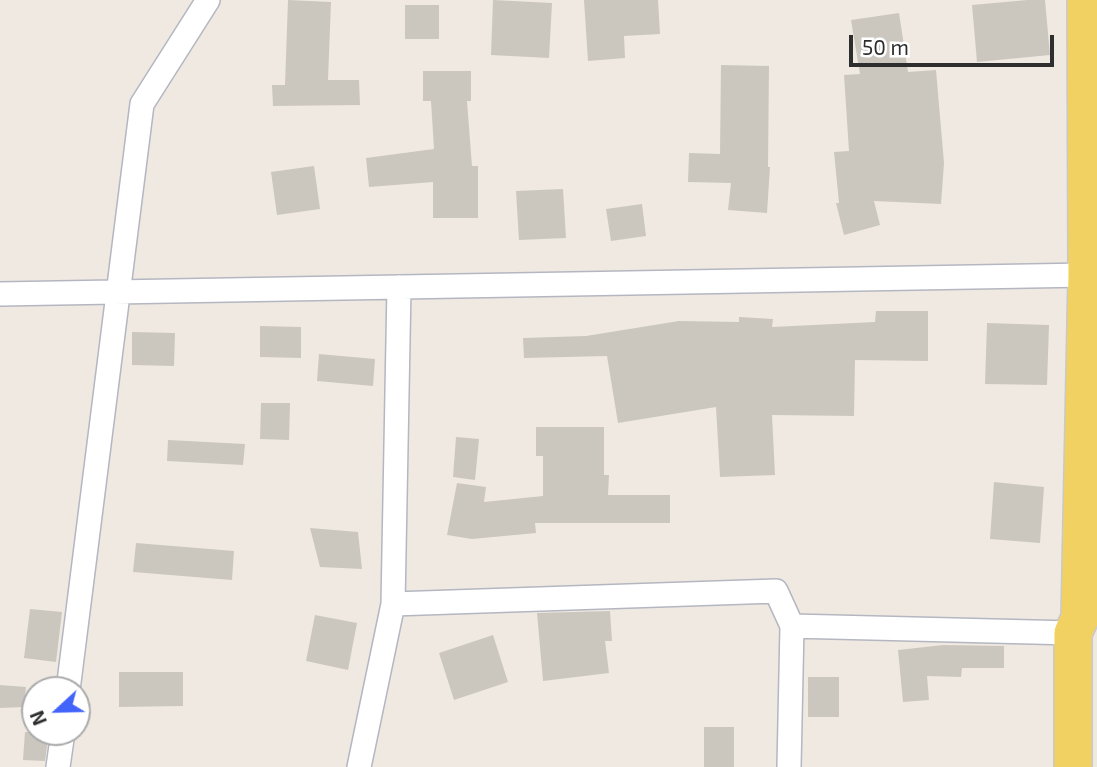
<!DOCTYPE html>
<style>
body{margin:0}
#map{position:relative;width:1097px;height:767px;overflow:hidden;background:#efe9e1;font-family:"Exo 2",sans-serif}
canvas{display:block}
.north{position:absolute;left:21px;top:676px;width:70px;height:70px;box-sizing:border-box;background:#fff;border:2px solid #ababab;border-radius:50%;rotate:248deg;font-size:19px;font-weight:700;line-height:28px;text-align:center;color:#2e2e2e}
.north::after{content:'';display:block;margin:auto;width:24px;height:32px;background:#4264fb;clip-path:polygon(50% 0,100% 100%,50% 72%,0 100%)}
.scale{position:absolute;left:849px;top:35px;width:205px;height:32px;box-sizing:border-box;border:4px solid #2e2e2e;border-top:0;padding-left:9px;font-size:21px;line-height:24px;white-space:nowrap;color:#2e2e2e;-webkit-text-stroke:5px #fff;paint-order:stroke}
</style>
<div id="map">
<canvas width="1097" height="767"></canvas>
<div class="north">N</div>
<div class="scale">50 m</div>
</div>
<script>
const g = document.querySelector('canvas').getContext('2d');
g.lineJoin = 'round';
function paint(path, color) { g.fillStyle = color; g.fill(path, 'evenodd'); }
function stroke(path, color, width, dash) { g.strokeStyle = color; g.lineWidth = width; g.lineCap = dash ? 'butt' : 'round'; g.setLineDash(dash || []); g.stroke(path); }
paint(new Path2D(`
 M 288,0 L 331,2 L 328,80 L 359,80 L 360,105 L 273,106 L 272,85 L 285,85 Z
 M 493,0 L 552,3 L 549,58 L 491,55 Z
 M 584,0 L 658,0 L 660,34 L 624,36 L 625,58 L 588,61 Z
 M 1027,0 L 1045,0 L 1050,55 L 977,62 L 972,5 Z
 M 405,5 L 439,5 L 439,39 L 405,39 Z
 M 899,13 L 908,72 L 936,70 L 944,163 L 941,204 L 874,201 L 880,225 L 844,235 L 836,203 L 839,203 L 834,152 L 849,151 L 844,75 L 860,74 L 851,20 Z
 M 721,65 L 769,66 L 768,167 L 770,167 L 767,213 L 728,210 L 731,183 L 688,182 L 689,153 L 720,154 Z
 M 423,71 L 471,71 L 471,101 L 467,101 L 472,166 L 478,166 L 478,218 L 433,218 L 433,182 L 369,187 L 366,158 L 434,149 L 431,101 L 423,101 Z
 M 314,166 L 320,209 L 277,215 L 271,172 Z
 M 563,189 L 566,238 L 519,240 L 516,191 Z
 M 642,204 L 646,236 L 611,241 L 606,209 Z
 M 876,311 L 928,311 L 928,361 L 855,360 L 854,416 L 772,415 L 775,475 L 720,477 L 716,407 L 618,423 L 607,356 L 524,358 L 523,338 L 586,336 L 679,321 L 739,322 L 739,317 L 773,319 L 772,327 L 875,322 Z
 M 987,323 L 1049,325 L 1047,385 L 985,384 Z
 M 260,326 L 301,327 L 301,358 L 260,357 Z
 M 132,332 L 175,333 L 174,366 L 132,365 Z
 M 319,354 L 375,359 L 373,386 L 317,381 Z
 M 261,403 L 290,403 L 289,440 L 260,439 Z
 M 536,427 L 604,427 L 604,475 L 609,475 L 608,495 L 670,495 L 670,523 L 535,523 L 536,533 L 472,539 L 447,535 L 457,483 L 486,487 L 484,502 L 543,496 L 543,456 L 536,456 Z
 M 456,437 L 479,439 L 475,480 L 453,477 Z
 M 168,440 L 245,444 L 243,465 L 167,461 Z
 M 994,482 L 1044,487 L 1040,543 L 990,539 Z
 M 310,528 L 358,532 L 362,569 L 320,567 Z
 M 136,543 L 234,551 L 232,580 L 133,572 Z
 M 30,609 L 62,612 L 56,662 L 24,658 Z
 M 610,611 L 612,641 L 605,641 L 609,673 L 543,681 L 537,613 Z
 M 315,615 L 357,623 L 348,670 L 306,661 Z
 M 493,635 L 508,682 L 454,700 L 439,653 Z
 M 943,645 L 1004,646 L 1004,668 L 962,668 L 961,677 L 927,676 L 929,700 L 903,702 L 898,650 Z
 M 119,672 L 183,672 L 183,706 L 119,707 Z
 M 808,677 L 839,677 L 839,717 L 808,717 Z
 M 0,685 L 26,687 L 24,707 L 0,708 Z
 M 704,727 L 734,727 L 734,767 L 704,767 Z
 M 25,732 L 49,732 L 45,761 L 23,760 Z`), '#cbc7bf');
const street = new Path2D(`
 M 0,294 L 1087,275
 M 393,604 L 776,591 L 792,626
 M 68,690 L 142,104 L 208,0
 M 58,767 L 63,732
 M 359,767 L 393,604 L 399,287
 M 789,767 L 792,626 L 1073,633`);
const primary = new Path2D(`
 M 1073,767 L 1073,633 L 1080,618 L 1087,275 L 1086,0`);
stroke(street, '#b4b7c1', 26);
stroke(primary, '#c9c9c9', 40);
stroke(street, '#fff', 23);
stroke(primary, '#f2d163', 37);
</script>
